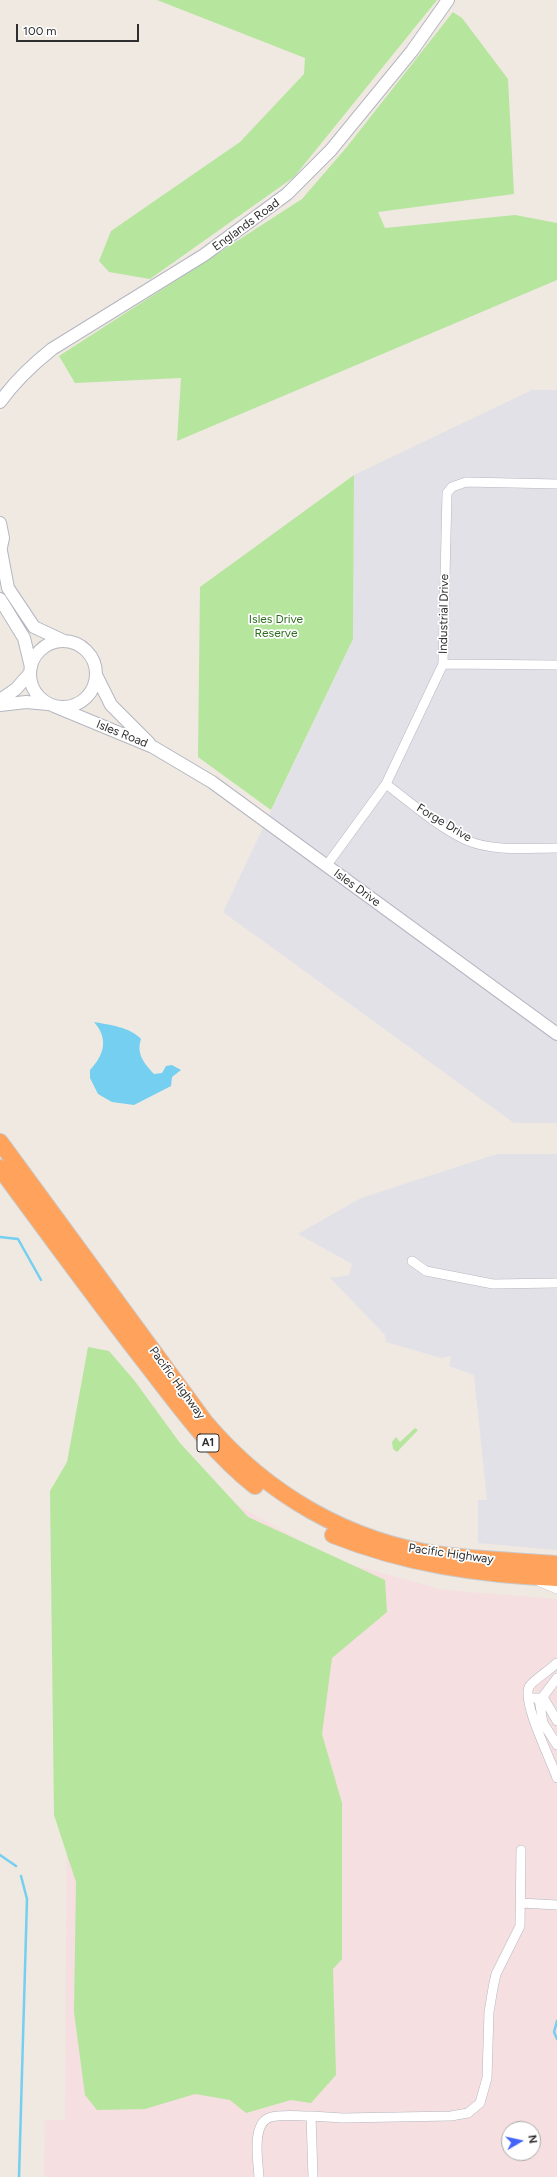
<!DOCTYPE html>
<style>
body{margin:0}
#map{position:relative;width:557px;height:2177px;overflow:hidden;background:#efe9e1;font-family:Figtree,sans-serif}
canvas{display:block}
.north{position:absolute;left:501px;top:2121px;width:40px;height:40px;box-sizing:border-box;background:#fff;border:1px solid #ababab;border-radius:50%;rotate:81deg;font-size:11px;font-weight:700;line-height:16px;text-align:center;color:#2e2e2e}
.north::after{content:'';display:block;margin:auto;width:14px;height:18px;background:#4264fb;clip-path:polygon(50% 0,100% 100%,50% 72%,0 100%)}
.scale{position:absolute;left:16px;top:24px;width:123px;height:18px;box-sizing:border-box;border:2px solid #2e2e2e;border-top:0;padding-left:5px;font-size:12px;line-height:14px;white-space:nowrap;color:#2e2e2e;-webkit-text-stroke:3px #fff;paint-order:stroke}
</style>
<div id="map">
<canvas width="557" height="2177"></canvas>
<div class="north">N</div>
<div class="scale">100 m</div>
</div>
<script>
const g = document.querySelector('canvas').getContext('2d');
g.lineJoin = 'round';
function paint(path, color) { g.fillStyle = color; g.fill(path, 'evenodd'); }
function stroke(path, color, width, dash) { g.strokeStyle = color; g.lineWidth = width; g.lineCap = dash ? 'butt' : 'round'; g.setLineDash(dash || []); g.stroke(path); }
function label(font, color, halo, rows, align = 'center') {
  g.font = font + ' Figtree,sans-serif'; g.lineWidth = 3.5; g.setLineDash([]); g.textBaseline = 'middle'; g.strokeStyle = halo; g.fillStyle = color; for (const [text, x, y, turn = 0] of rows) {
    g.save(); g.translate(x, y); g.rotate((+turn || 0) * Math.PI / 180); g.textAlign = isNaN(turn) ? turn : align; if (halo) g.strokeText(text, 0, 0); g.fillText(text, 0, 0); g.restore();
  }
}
paint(new Path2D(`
 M 532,390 L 557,390 L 557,1123 L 514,1123 L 223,912 L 353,639 L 354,475 Z
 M 497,1154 L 557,1154 L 557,1550 L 478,1543 L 478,1500 L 487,1500 L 474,1375 L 449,1366 L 451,1356 L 441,1358 L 386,1342 L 385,1335 L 330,1278 L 349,1275 L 352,1264 L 298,1234 L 361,1198 Z`), '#e3e1e8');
paint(new Path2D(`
 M 69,1496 L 227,1499 L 334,1560 L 444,1590 L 557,1599 L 557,2177 L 44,2177 L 45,2120 L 65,2120 ZM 509,2129 L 533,2129 L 533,2153 L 509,2153 Z`), '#f5dfe0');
paint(new Path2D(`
 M 157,0 L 437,0 L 294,177 L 150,279 L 109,272 L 99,261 L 111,231 L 240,142 L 304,74 L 305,58 Z
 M 453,12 L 462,18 L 508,79 L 514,194 L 378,212 L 385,228 L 515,215 L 557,223 L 557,280 L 177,441 L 181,378 L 75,383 L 59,356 L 302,199 L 346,148 Z
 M 354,475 L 353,639 L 271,810 L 198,757 L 200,587 Z
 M 88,1347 L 109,1351 L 134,1380 L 180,1443 L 248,1517 L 385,1580 L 387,1612 L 332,1658 L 322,1734 L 342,1803 L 342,1959 L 333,1969 L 336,2075 L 311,2103 L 291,2100 L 246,2113 L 230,2100 L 195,2094 L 145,2109 L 97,2110 L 85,2095 L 74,2012 L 76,1882 L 54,1815 L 50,1491 L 67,1462 Z
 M 415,1428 L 418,1430 L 397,1452 L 393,1449 L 392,1442 L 396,1437 L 400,1442 Z`), '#b6e59e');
paint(new Path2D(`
 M 94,1022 C 110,1025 130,1027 141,1039 C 136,1054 144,1063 154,1074 L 162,1073 L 166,1066 L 172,1065 L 181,1070 L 172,1077 L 171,1086 L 134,1105 L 112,1102 L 98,1094 L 90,1078 L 90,1070 C 104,1055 109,1039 94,1022 Z`), '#75cff0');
stroke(new Path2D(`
 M 0,1237 L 18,1239 L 41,1280
 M 0,1855 L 16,1866
 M 557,2021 L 554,2032 L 557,2039
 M 19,2177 L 27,1899 L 21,1876`), '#75cff0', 2.5);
const street = new Path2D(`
 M 443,664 L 557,665
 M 386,784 C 411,803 437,826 466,840 C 493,852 528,848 557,848
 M 327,865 L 386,784 L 443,664 L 447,493 L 452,487 L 466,482 L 557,484
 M 412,1261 L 426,1271 L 493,1284 L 557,1283
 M 540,1582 L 557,1589
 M 557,1663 C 551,1669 531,1682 529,1687 C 522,1703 551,1760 557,1778
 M 543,1697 L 557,1721
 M 533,1698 L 542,1698 L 557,1678
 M 539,1699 L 543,1723 L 557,1745
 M 521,1903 L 557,1905
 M 259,2177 C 258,2161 251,2122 271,2117 C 283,2114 299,2116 311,2116
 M 313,2177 L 311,2116 L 343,2118 L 451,2116 L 468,2113 L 480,2103 L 487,2078 L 489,2012 L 493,1988 L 496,1974 L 520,1926 L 521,1850`);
const secondary = new Path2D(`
 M 0,402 C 15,381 32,365 52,349 L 204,255 L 287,194 L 331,150 L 412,51 L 448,0
 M 0,523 L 3,538 L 0,552
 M 1,551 L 8,588 L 34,627 L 64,641
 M 0,599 L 24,638 L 31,667
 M30 674a33 33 0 1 1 66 0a33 33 0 1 1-66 0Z
 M 97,677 L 111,705 L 149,743
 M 0,700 L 16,689 L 30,673
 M 0,705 L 26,702 L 48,704
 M 54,706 L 153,747 L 212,782 L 557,1034`);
const highway = new Path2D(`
 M 0,1142 L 205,1422 C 266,1494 348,1542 442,1555 C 480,1560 519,1561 557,1564
 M 0,1168 C 48,1233 95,1298 145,1362 C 179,1406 211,1451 255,1486
 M 333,1535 C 406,1564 480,1575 557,1578`);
stroke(street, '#b4b7c1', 10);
stroke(secondary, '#b4b7c1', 14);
stroke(highway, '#c9c9c9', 18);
stroke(street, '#fff', 9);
stroke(secondary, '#fff', 12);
stroke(highway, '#ffa35c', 16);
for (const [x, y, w] of [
 [208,1443,22]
]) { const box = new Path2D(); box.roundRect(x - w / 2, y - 9, w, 18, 3); g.fillStyle = '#fff'; g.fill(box); stroke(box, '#2e2e2e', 1); }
label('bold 11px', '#2e2e2e', null, [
 ["A1",208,1443]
]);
label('12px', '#2e2e2e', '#fff', [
 ["Englands Road",246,225,-36],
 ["Industrial Drive",444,614,-89],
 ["Isles Road",122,734,22],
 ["Forge Drive",444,823,31],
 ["Isles Drive",357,888,36],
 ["Pacific Highway",177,1383,54],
 ["Pacific Highway",451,1554,8]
]);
label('12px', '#2c6e1b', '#fff', [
 ["Isles Drive",276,619],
 ["Reserve",276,633]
]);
</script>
